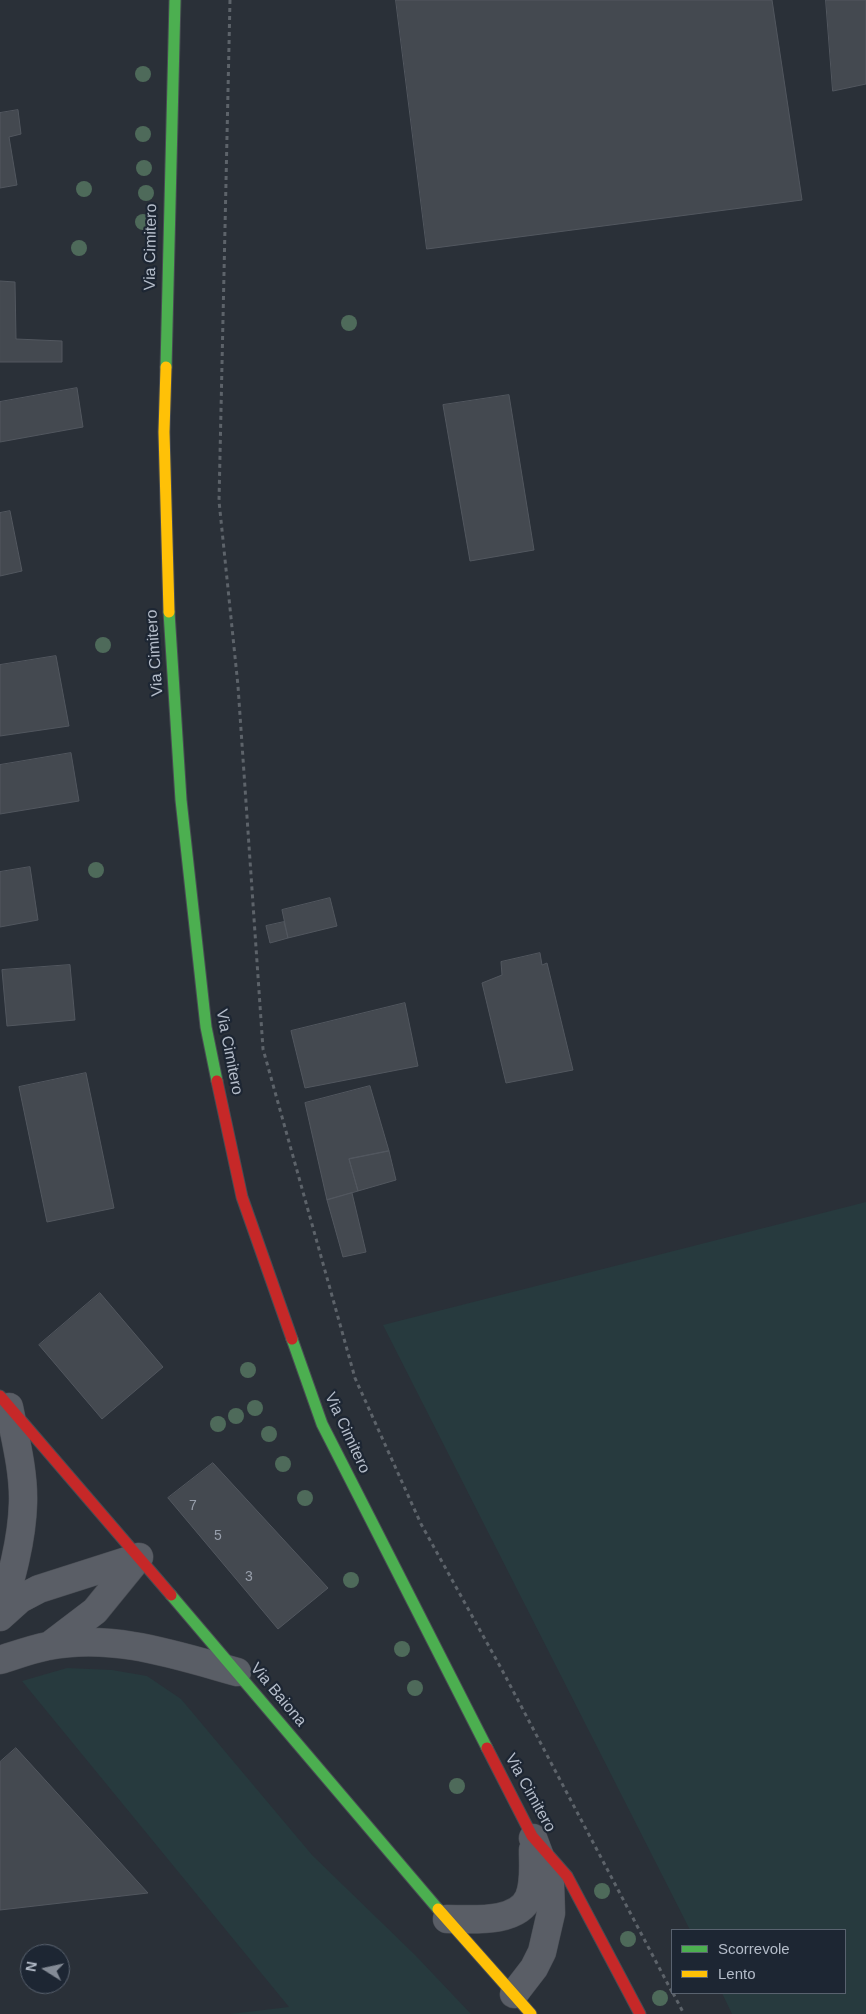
<!DOCTYPE html>
<style>
body{margin:0}
#map{position:relative;width:866px;height:2014px;overflow:hidden;background:#2a3038;font-family:Arial,sans-serif}
canvas{display:block}
.legend{position:absolute;left:671px;top:1929px;width:175px;height:65px;box-sizing:border-box;background:#1d2633;border:1px solid #59626f;margin:0;padding:6px 9px;list-style:none;font-size:15px;color:#b4bcc9}
.legend li{display:flex;align-items:center;gap:10px;height:25px}
.legend b{width:25px;border:1px solid #59626f}
.north{position:absolute;left:20px;top:1944px;width:50px;height:50px;box-sizing:border-box;background:#1d2633;border:1px solid #59626f;border-radius:50%;rotate:280deg;font-size:14px;font-weight:700;line-height:20px;text-align:center;color:#b4bcc9}
.north::after{content:'';display:block;margin:auto;width:18px;height:22px;background:#848b96;clip-path:polygon(50% 0,100% 100%,50% 72%,0 100%)}
</style>
<div id="map">
<canvas width="866" height="2014"></canvas>
<ul class="legend">
<li><b style="height:6px;background:#4caf50"></b>Scorrevole</li>
<li><b style="height:6px;background:#ffc107"></b>Lento</li>
</ul>
<div class="north">N</div>
</div>
<script>
const g = document.querySelector('canvas').getContext('2d');
g.lineJoin = 'round';
function paint(path, color) { g.fillStyle = color; g.fill(path, 'evenodd'); }
function stroke(path, color, width, dash) { g.strokeStyle = color; g.lineWidth = width; g.lineCap = dash ? 'butt' : 'round'; g.setLineDash(dash || []); g.stroke(path); }
function label(font, color, halo, rows, align = 'center') {
  g.font = font + ' Arial,sans-serif'; g.lineWidth = 4.5; g.setLineDash([]); g.textBaseline = 'middle'; g.strokeStyle = halo; g.fillStyle = color; for (const [text, x, y, turn = 0] of rows) {
    g.save(); g.translate(x, y); g.rotate((+turn || 0) * Math.PI / 180); g.textAlign = isNaN(turn) ? turn : align; if (halo) g.strokeText(text, 0, 0); g.fillText(text, 0, 0); g.restore();
  }
}
paint(new Path2D(`
 M 866,1202 L 866,2014 L 732,2014 L 722,1993 L 845,1993 L 845,1930 L 690,1930 L 383,1325 Z
 M 67,1668 L 112,1670 L 147,1676 L 181,1699 L 312,1855 L 415,1955 L 471,2014 L 230,2014 L 289,2007 L 22,1681 Z`), '#273a3e');
const building = new Path2D(`
 M 396,0 L 772,0 L 802,200 L 427,249 Z
 M 826,0 L 866,0 L 866,84 L 833,91 Z
 M 18,110 L 21,134 L 9,137 L 17,185 L 0,188 L 0,113 Z
 M 0,281 L 15,282 L 16,339 L 62,341 L 62,362 L 0,362 Z
 M 77,388 L 83,427 L 0,442 L 0,402 Z
 M 509,395 L 534,550 L 470,561 L 443,405 Z
 M 10,511 L 22,571 L 0,576 L 0,513 Z
 M 56,656 L 69,726 L 0,736 L 0,665 Z
 M 71,753 L 79,801 L 0,814 L 0,765 Z
 M 30,867 L 38,920 L 0,927 L 0,872 Z
 M 330,898 L 337,926 L 288,938 L 282,910 Z
 M 284,922 L 288,938 L 270,943 L 266,926 Z
 M 540,953 L 542,965 L 547,963 L 573,1070 L 506,1083 L 482,983 L 502,975 L 501,962 Z
 M 70,965 L 75,1020 L 7,1026 L 2,970 Z
 M 405,1003 L 418,1066 L 305,1088 L 291,1031 Z
 M 86,1073 L 114,1208 L 47,1222 L 19,1087 Z
 M 370,1086 L 389,1151 L 349,1159 L 358,1191 L 327,1200 L 305,1103 Z
 M 389,1151 L 396,1180 L 358,1191 L 349,1159 Z
 M 352,1193 L 366,1252 L 343,1257 L 327,1200 Z
 M 100,1293 L 163,1367 L 102,1419 L 39,1345 Z
 M 213,1463 L 328,1588 L 278,1629 L 168,1498 Z
 M 16,1748 L 148,1893 L 0,1910 L 0,1762 Z`);
paint(building, '#444950');
stroke(building, '#52575f', 1);
const street = new Path2D(`
 M 0,1616 C 11,1579 22,1541 23,1503 C 24,1472 15,1437 9,1407
 M 0,1617 L 20,1599 L 39,1589 L 139,1557
 M 49,1646 L 95,1611 L 139,1557
 M 0,1660 C 16,1655 32,1649 48,1646 C 112,1633 176,1655 237,1672
 M 447,1919 C 471,1919 518,1924 529,1897 C 535,1883 533,1865 533,1850
 M 514,1994 L 534,1968 L 542,1952 L 551,1913 L 550,1883 L 533,1838`);
const fast = new Path2D(`
 M 166,367 L 175,0
 M 169,612 L 181,800 L 206,1027 L 217,1081
 M 292,1339 L 322,1424 L 487,1748
 M 171,1595 L 438,1909`);
const slow = new Path2D(`
 M 166,367 L 164,432 L 169,612
 M 438,1909 L 531,2014`);
const jam = new Path2D(`
 M 217,1081 L 242,1197 L 292,1339
 M 0,1396 L 171,1595
 M 487,1748 L 532,1836 L 567,1876 L 640,2014`);
stroke(street, '#484c53', 29);
stroke(fast, '#484c53', 13);
stroke(slow, '#484c53', 13);
stroke(jam, '#484c53', 13);
stroke(new Path2D(`
 M 230,0 L 219,501 L 238,686 L 263,1049 L 355,1378 L 421,1524 L 501,1668 L 672,1992
 M 673,1993 L 684,2014`), '#5d636a', 3, [4, 4]);
stroke(street, '#5a5e66', 28);
stroke(fast, '#4caf50', 11);
stroke(slow, '#ffc107', 11);
stroke(jam, '#c62828', 11);
g.fillStyle = '#4e6a5a';
for (const [x, y] of [
 [143,74],
 [143,134],
 [144,168],
 [84,189],
 [146,193],
 [143,222],
 [79,248],
 [349,323],
 [103,645],
 [96,870],
 [248,1370],
 [255,1408],
 [236,1416],
 [218,1424],
 [269,1434],
 [283,1464],
 [305,1498],
 [351,1580],
 [402,1649],
 [415,1688],
 [457,1786],
 [602,1891],
 [628,1939],
 [660,1998]
]) { g.beginPath(); g.arc(x, y, 8, 0, 2 * Math.PI); g.fill(); }
label('14px', '#989fab', null, [
 ["7",193,1506],
 ["5",218,1536],
 ["3",249,1577]
]);
label('16px', '#b4bcc9', '#1d2633', [
 ["Via Cimitero",151,247,-89],
 ["Via Cimitero",155,653,-94],
 ["Via Cimitero",229,1052,79],
 ["Via Cimitero",347,1433,65],
 ["Via Baiona",278,1695,50],
 ["Via Cimitero",530,1793,61]
]);
</script>
